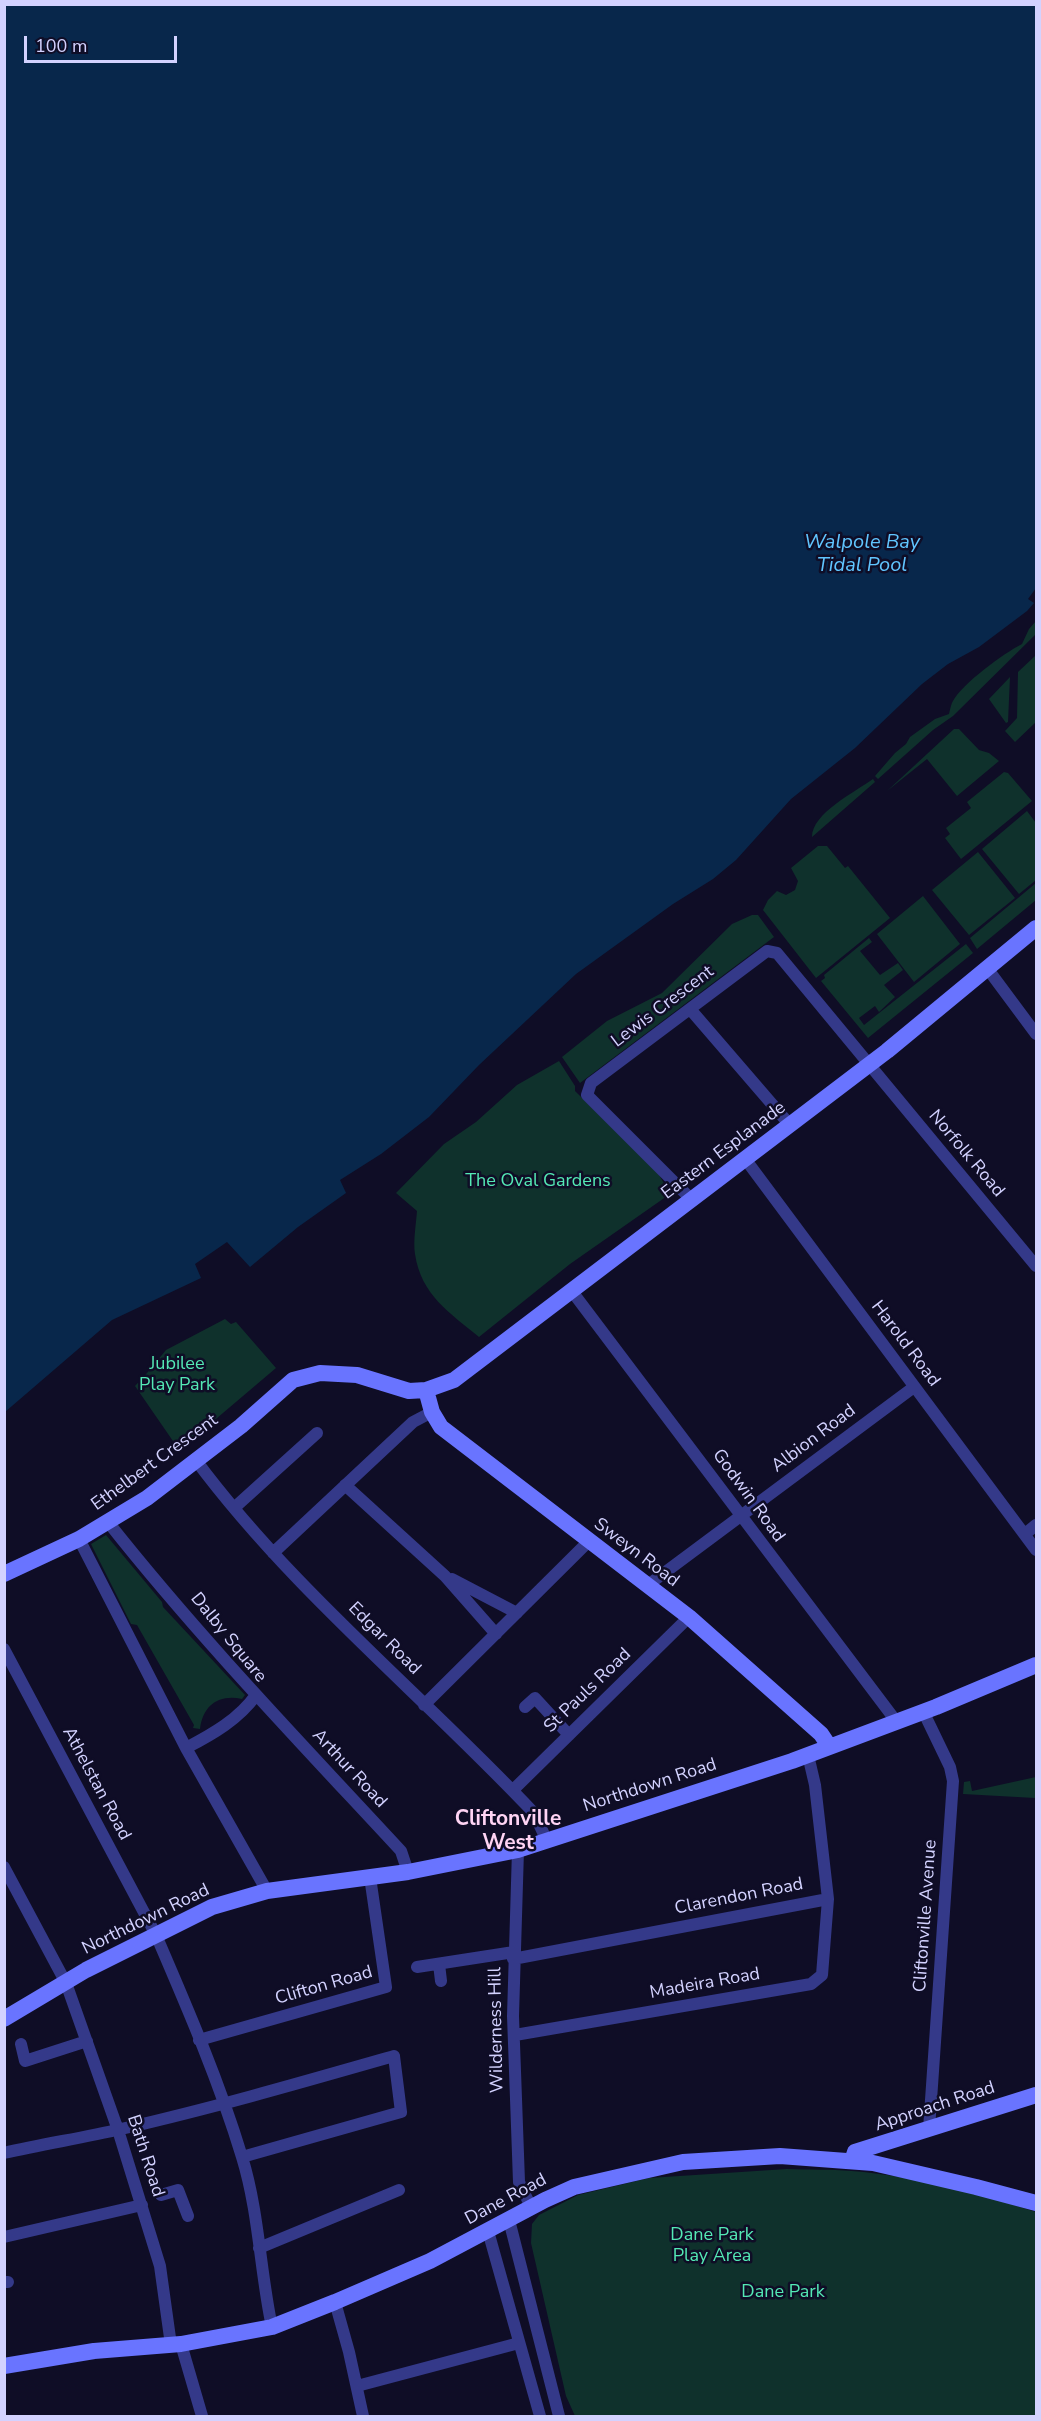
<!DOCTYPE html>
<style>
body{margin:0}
#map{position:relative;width:1041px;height:2421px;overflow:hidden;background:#0f0d26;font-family:"Nunito Sans",sans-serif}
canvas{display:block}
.frame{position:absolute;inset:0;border:6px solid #d3d2ff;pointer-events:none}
.scale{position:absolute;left:24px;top:36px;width:153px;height:27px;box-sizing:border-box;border:3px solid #d3d2ff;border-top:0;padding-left:8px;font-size:18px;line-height:21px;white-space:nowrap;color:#d3d2ff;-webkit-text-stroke:4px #0f0d26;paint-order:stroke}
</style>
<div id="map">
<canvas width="1041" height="2421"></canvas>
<div class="frame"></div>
<div class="scale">100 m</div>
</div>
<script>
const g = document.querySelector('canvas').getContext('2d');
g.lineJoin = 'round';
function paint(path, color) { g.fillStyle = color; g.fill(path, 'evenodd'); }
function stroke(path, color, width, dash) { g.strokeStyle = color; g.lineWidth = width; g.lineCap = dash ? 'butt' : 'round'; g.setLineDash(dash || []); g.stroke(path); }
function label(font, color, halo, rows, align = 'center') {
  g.font = font + ' "Nunito Sans",sans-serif'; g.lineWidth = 5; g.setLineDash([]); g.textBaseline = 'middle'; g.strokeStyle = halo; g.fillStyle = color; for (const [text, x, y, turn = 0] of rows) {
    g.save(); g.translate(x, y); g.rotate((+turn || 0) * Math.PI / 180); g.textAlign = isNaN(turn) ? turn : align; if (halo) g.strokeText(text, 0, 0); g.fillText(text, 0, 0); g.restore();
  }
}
paint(new Path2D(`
 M 1036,621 L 1036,634 L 953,716 L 933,730 L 878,779 L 875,776 L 895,753 L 906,744 L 910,737 L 935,719 L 949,714 C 950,710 951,704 953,701 C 962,684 1004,653 1022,644 L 1029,629 Z
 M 1036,655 L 1036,722 L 1015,742 L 1005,731 L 1017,718 L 1018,672 Z
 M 1010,677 L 1008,722 L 1006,723 L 989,699 Z
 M 954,729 L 959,729 L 979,750 L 989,753 L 999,761 L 957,796 L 927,759 L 887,791 Z
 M 1004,772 L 1008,773 L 1032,801 L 961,859 L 945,838 L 950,834 L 946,828 L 971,808 L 967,802 Z
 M 873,779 L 875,782 L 812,837 C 812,813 855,792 873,779 Z
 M 1027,811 L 1036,823 L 1036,880 L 1019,894 L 982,849 Z
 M 818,846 L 827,846 L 845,868 L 848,866 L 890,918 L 816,978 L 763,910 L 768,900 L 777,891 L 786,895 L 795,890 L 798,881 L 791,868 Z
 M 978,852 L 1015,898 L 969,935 L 932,890 Z
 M 1036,883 L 1036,900 L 977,949 L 970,938 Z
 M 923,896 L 960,944 L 914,982 L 877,934 Z
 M 752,915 L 758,915 L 774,937 L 580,1083 L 562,1057 L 607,1021 L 662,993 L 732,924 Z
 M 869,938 L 872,942 L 860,951 L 880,975 L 898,963 L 903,970 L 884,985 L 895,997 L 879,1012 L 875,1006 L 859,1018 L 864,1025 L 966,944 L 973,953 L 868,1038 L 821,981 L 825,978 L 824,975 Z
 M 559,1061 L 575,1086 L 575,1091 L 658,1173 L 670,1194 L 570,1264 L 479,1337 C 450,1313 421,1295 415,1254 C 413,1241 416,1225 417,1211 L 396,1193 L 444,1144 L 476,1122 L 517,1085 Z
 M 225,1319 L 231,1324 L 236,1322 L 276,1368 L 190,1441 L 175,1444 L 135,1386 L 147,1373 L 166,1350 Z
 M 106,1535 L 162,1602 L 163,1607 L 245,1695 L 242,1699 C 219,1694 203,1705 200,1729 L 193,1728 L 194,1725 L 137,1625 L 131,1624 L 91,1544 Z
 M 1036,1777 L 1035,1798 L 963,1794 L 964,1782 L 970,1781 L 972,1791 Z
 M 787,2169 C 808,2170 830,2169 852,2171 C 914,2176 977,2193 1036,2212 L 1036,2416 L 575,2416 L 566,2396 L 531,2243 L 532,2224 L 539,2215 L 578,2195 L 649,2178 Z`), '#0f312c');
paint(new Path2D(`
 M 5,4 L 1036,5 L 1036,588 L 1028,599 L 1034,603 L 1027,611 L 979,647 L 948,664 L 922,684 L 855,748 L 791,799 L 736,860 L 713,879 L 673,904 L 576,974 L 479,1065 L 429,1117 L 381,1154 L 340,1180 L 346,1193 L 298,1227 L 250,1267 L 227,1242 L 195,1264 L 201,1278 L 112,1320 L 5,1412 Z`), '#08274b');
stroke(new Path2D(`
 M 987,968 L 1036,1034
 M 690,1009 L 790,1125
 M 746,1160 L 1036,1550
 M 692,1200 L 587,1095 L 591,1083 L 767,951 L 777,953 L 1036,1266
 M 571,1290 L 896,1721
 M 195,1459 C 293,1591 422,1694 534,1813 L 547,1841
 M 345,1485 L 445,1576 L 496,1634
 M 234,1508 L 317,1433
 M 108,1522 C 199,1637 301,1743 401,1851 L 408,1872
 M 1025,1534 L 1036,1525
 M 79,1539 L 186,1748 L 267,1891
 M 273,1553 L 413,1422 L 432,1412
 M 452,1579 L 517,1613
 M 648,1585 L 914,1387
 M 4,1649 L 156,1935 C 187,2007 219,2081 242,2157 C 259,2212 260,2271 272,2327
 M 424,1705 L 589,1541
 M 525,1707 L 535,1698 L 569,1735
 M 923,1711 L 950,1767 L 953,1781 L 929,2129
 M 186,1748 C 213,1734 239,1719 256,1695
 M 513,1790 L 689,1617
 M 518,1850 L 513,2016 L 518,2154 L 519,2182 L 531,2207
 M 4,1867 L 66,1983 L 118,2130 L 160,2266 L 171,2345
 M 513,1959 L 828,1899
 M 439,1964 L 441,1981
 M 417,1967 L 514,1952
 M 515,2035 L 811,1984 L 822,1975 L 828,1899 L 815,1785 L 808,1755
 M 199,2040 L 386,1987 L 370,1877
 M 21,2044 L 25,2061 L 87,2041
 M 4,2153 C 43,2144 82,2138 121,2129 C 213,2108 303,2082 394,2056 L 401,2112 L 242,2157
 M 161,2195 L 178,2190 L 188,2216
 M 509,2220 L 559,2416
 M 488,2231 L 540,2416
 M 4,2237 L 142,2205
 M 259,2248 L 399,2190
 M 4,2282 L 8,2282
 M 335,2302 L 349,2352 L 363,2416
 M 181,2344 L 202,2416
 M 357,2386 L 519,2343`), '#343989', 12);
stroke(new Path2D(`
 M 426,1390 L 432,1412 L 441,1427 L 689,1617 L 821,1734 L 829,1746
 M 4,1574 L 79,1539 L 147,1498 L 241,1426 L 293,1380 L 320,1373 L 357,1375 L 409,1391 L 426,1390 L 454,1380 L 887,1051 L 1036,928
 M 4,2019 L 86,1970 L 212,1907 L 267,1891 L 408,1872 L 518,1850 L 792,1761 L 936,1707 L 1036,1665
 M 852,2161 L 855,2152 L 1036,2095
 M 4,2366 L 94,2351 L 181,2344 L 272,2327 L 335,2302 L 430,2261 L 545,2200 L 574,2187 L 683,2162 L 780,2156 L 873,2163 L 976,2187 L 1036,2203`), '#6974ff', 16);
label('18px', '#d3d2ff', '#0f0d26', [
 ["Lewis Crescent",663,1007,-37],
 ["Eastern Esplanade",724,1151,-37],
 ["Norfolk Road",966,1154,50],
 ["Harold Road",905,1344,53],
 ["Albion Road",814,1439,-37],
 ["Ethelbert Crescent",155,1463,-36],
 ["Godwin Road",748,1496,54],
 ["Sweyn Road",636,1553,37],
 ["Dalby Square",228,1638,51],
 ["Edgar Road",384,1639,45],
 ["St Pauls Road",588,1691,-44],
 ["Arthur Road",349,1769,47],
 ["Athelstan Road",96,1784,62],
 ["Northdown Road",650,1786,-18],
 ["Clarendon Road",739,1897,-11],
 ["Cliftonville Avenue",926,1916,-86],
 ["Northdown Road",146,1920,-26],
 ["Madeira Road",705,1984,-10],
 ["Clifton Road",324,1986,-16],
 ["Wilderness Hill",497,2030,-91],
 ["Approach Road",935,2107,-18],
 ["Bath Road",145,2156,72],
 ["Dane Road",506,2200,-28]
]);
label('18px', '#54e9b5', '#0f0d26', [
 ["The Oval Gardens",538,1182],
 ["Jubilee",177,1365],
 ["Play Park",177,1386],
 ["Dane Park",712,2236],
 ["Play Area",712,2257],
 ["Dane Park",783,2293]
]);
label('italic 20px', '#60c5ff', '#0f0d26', [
 ["Walpole Bay",862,543],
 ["Tidal Pool",862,566]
]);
label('bold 21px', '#ffd4f4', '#0f0d26', [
 ["Cliftonville",508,1820],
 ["West",508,1844]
]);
</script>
